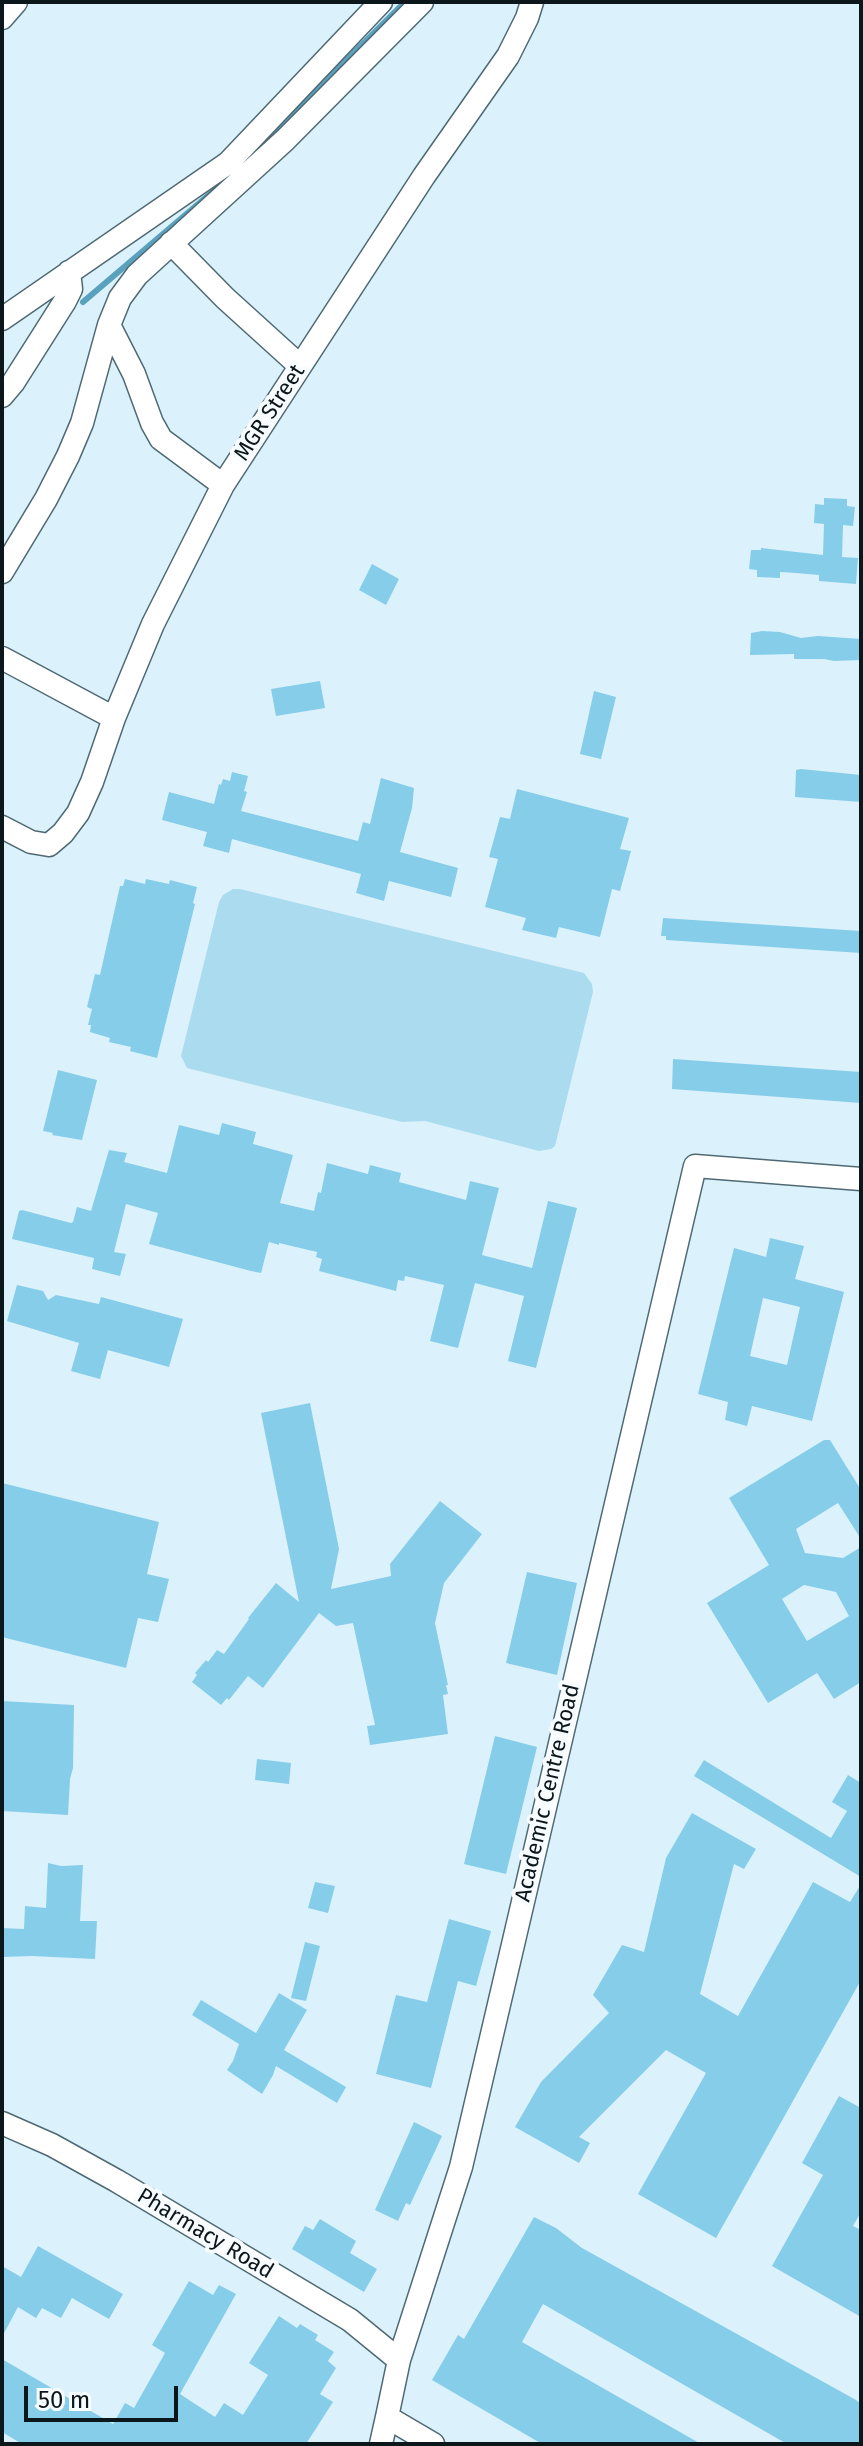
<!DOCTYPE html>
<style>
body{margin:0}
#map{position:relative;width:863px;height:2446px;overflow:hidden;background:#dbf2fc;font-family:"Fira Sans",sans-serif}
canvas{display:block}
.frame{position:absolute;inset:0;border:4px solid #0c171b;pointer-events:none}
.scale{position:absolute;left:24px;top:2386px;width:154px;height:36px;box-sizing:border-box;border:4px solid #0c171b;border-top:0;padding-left:10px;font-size:24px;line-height:28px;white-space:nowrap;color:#0c171b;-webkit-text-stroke:6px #f7fcff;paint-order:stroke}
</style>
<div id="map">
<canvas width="863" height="2446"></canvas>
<div class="frame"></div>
<div class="scale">50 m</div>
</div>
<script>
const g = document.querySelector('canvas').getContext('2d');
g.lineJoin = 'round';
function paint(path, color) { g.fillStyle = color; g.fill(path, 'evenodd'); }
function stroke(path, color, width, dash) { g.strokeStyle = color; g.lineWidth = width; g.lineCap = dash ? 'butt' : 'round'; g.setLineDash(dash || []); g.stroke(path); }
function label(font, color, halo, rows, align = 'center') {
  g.font = font + ' "Fira Sans",sans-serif'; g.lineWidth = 8; g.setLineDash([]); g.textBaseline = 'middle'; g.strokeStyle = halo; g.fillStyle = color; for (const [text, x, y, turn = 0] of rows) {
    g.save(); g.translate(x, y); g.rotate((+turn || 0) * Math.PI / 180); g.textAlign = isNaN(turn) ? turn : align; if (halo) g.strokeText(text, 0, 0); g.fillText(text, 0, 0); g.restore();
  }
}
paint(new Path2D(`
 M 233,889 L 240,889 L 584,973 L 592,984 L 593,992 L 555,1146 L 551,1149 L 539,1151 L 425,1121 L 402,1122 L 187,1068 L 181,1056 L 219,902 L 223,895 Z`), '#abdbef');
stroke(new Path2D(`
 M 243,163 L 405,2
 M 83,302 L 217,188`), '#5aa1bd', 6);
paint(new Path2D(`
 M 824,498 L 847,499 L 847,506 L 855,507 L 853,526 L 843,525 L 842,557 L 858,558 L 856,584 L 819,581 L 819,575 L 796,573 L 780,572 L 780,578 L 757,577 L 757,570 L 749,569 L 751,550 L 761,550 L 761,548 L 823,555 L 824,524 L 814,523 L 815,504 L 824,505 Z
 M 372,564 L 399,579 L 386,605 L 359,590 Z
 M 762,631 L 780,632 L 801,638 L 818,636 L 861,639 L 861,660 L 834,661 L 824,659 L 794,659 L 794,654 L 750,655 L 751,633 Z
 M 320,681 L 325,708 L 276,716 L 271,689 Z
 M 594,691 L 616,697 L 601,759 L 580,754 Z
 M 801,769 L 861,775 L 861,802 L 795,797 L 796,770 Z
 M 232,772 L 248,776 L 244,791 L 247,792 L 241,811 L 358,841 L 363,822 L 370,824 L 381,778 L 414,788 L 412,808 L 400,852 L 458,868 L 451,897 L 389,881 L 384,901 L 356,893 L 361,874 L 232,839 L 229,853 L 203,846 L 207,832 L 162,820 L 169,792 L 214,804 L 219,784 L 221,785 L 223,779 L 230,781 Z
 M 517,789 L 629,818 L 620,849 L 631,851 L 620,891 L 612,889 L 600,937 L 559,927 L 556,938 L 522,930 L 526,918 L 485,907 L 498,859 L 489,857 L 500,817 L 510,819 Z
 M 125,879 L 145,884 L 146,879 L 169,884 L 170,880 L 197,887 L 193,903 L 195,904 L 157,1058 L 130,1051 L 131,1047 L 109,1042 L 110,1038 L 90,1032 L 91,1025 L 88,1025 L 92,1009 L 87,1007 L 95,974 L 100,975 L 120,886 L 123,886 Z
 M 663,918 L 861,931 L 861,953 L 666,940 L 666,936 L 661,936 Z
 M 673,1059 L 861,1072 L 861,1103 L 672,1089 Z
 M 58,1070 L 97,1080 L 82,1140 L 52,1135 L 53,1133 L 43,1131 Z
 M 222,1123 L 256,1132 L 253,1144 L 293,1155 L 280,1203 L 314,1211 L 318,1192 L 321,1193 L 327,1163 L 368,1174 L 370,1165 L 401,1173 L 399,1182 L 466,1200 L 470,1181 L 499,1188 L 482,1255 L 532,1268 L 548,1201 L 577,1208 L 536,1368 L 508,1361 L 524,1296 L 475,1283 L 458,1348 L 430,1341 L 444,1285 L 405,1276 L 404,1281 L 398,1280 L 396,1291 L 319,1271 L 322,1259 L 316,1257 L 317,1252 L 279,1243 L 279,1245 L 269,1242 L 261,1273 L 251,1271 L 149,1244 L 158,1213 L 126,1204 L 114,1252 L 126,1254 L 120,1276 L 92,1269 L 94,1258 L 12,1239 L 19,1211 L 22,1210 L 71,1223 L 73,1222 L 77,1207 L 91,1211 L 109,1150 L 127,1153 L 124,1162 L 167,1173 L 179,1125 L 219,1135 Z
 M 770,1238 L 804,1246 L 795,1279 L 844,1292 L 812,1421 L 752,1406 L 747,1426 L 725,1420 L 728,1402 L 698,1394 L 734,1248 L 766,1257 ZM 763,1298 L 800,1307 L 787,1365 L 750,1356 Z
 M 17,1285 L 43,1291 L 48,1300 L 56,1295 L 99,1304 L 101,1297 L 183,1319 L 169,1367 L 108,1350 L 100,1379 L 71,1371 L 79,1343 L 7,1321 Z
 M 310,1403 L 339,1549 L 331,1589 L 391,1576 L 390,1564 L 440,1501 L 482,1534 L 444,1583 L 435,1623 L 448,1685 L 446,1685 L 448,1694 L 443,1695 L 448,1734 L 370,1745 L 367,1726 L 375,1725 L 353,1623 L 336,1626 L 319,1613 L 263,1688 L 248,1676 L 229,1700 L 227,1698 L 221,1705 L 192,1682 L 197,1675 L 195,1673 L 206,1660 L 208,1662 L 217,1650 L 224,1654 L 249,1619 L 248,1618 L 276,1583 L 299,1602 L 261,1413 Z
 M 824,1440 L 830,1440 L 861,1490 L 861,1539 L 838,1503 L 796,1529 L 805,1553 L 843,1558 L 861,1547 L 861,1682 L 834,1699 L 817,1673 L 768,1703 L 707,1603 L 769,1565 L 729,1498 ZM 804,1585 L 836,1592 L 849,1616 L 807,1641 L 782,1599 Z
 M 2,1483 L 159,1522 L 147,1574 L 169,1579 L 158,1622 L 138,1618 L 126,1668 L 2,1637 Z
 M 527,1572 L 577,1583 L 557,1675 L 506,1663 Z
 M 2,1701 L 74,1705 L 73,1768 L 70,1779 L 68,1815 L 2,1811 Z
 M 495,1736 L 537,1747 L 506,1874 L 464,1864 Z
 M 257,1759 L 291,1763 L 289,1784 L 255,1780 Z
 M 704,1760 L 831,1838 L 847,1811 L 832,1802 L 848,1775 L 861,1783 L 861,1877 L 694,1776 Z
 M 692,1813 L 756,1849 L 744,1869 L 734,1864 L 700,1994 L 738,2016 L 813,1882 L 850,1902 L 861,1884 L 861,1980 L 716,2238 L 638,2194 L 706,2073 L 666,2050 L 579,2137 L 590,2143 L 579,2163 L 515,2127 L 541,2082 L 609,2013 L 593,1995 L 622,1945 L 644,1952 L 666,1858 Z
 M 48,1863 L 61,1866 L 83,1865 L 80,1921 L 97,1921 L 95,1959 L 32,1956 L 2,1957 L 2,1928 L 24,1929 L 25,1906 L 46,1908 Z
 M 315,1882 L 335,1886 L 328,1913 L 308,1908 Z
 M 449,1919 L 491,1931 L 476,1986 L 458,1981 L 431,2088 L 376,2074 L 396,1995 L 427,2002 Z
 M 305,1942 L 320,1946 L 306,2001 L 291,1998 Z
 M 279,1993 L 307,2010 L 284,2050 L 346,2087 L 337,2103 L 276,2066 L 273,2075 L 262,2094 L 227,2070 L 233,2061 L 239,2044 L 192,2015 L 201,2000 L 256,2033 Z
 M 839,2096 L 861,2108 L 861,2212 L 853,2226 L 861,2230 L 861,2317 L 772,2266 L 823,2175 L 802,2163 Z
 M 414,2122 L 442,2136 L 410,2205 L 406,2203 L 398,2221 L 375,2210 Z
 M 534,2217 L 556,2228 L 582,2248 L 856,2400 L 861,2404 L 861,2444 L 787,2444 L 543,2304 L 522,2342 L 701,2444 L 542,2444 L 432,2380 L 458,2335 L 464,2339 Z
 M 320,2219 L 356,2241 L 350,2253 L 377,2269 L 364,2292 L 292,2249 L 305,2226 L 313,2230 Z
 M 38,2246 L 123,2294 L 109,2319 L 72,2298 L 61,2318 L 42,2308 L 36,2318 L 18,2307 L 2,2337 L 2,2266 L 21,2277 Z
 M 189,2281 L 213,2295 L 219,2285 L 236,2294 L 180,2394 L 215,2417 L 224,2403 L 243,2415 L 268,2375 L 249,2363 L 279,2316 L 297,2328 L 300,2324 L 318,2335 L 315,2340 L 334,2352 L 328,2361 L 336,2368 L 320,2394 L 333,2402 L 306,2444 L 22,2444 L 2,2432 L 2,2359 L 113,2424 L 125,2403 L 134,2408 L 165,2353 L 152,2345 Z`), '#86cdea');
const street = new Path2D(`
 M 2,18 L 16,2
 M 171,243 L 225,298 L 300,366
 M 2,319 L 228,163 L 381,2
 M 109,325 L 134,374 L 152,423 L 161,439 L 223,485
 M 2,396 L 13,383 L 65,301 L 71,289 L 69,272
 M 2,572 L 46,499 L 68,456 L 82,423 L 109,325 L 120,298 L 137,275 L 285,140 L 422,2
 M 2,658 L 114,718
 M 2,827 L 31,842 L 49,845 L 63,833 L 78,813 L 92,782 L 114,718 L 153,624 L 223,485 L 424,176 L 508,56 L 527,18 L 532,2
 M 2,2123 L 52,2145 L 117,2181 L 350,2320 L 399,2360
 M 387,2417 L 399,2360 L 461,2167 L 695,1166 L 861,1179
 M 381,2444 L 387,2417 L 433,2444`);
stroke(street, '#4f6973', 25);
stroke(street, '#fff', 22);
label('22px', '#0c171b', '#f7fcff', [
 ["MGR Street",270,413,-57],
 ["Academic Centre Road",548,1793,-77],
 ["Pharmacy Road",205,2234,31]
]);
</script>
